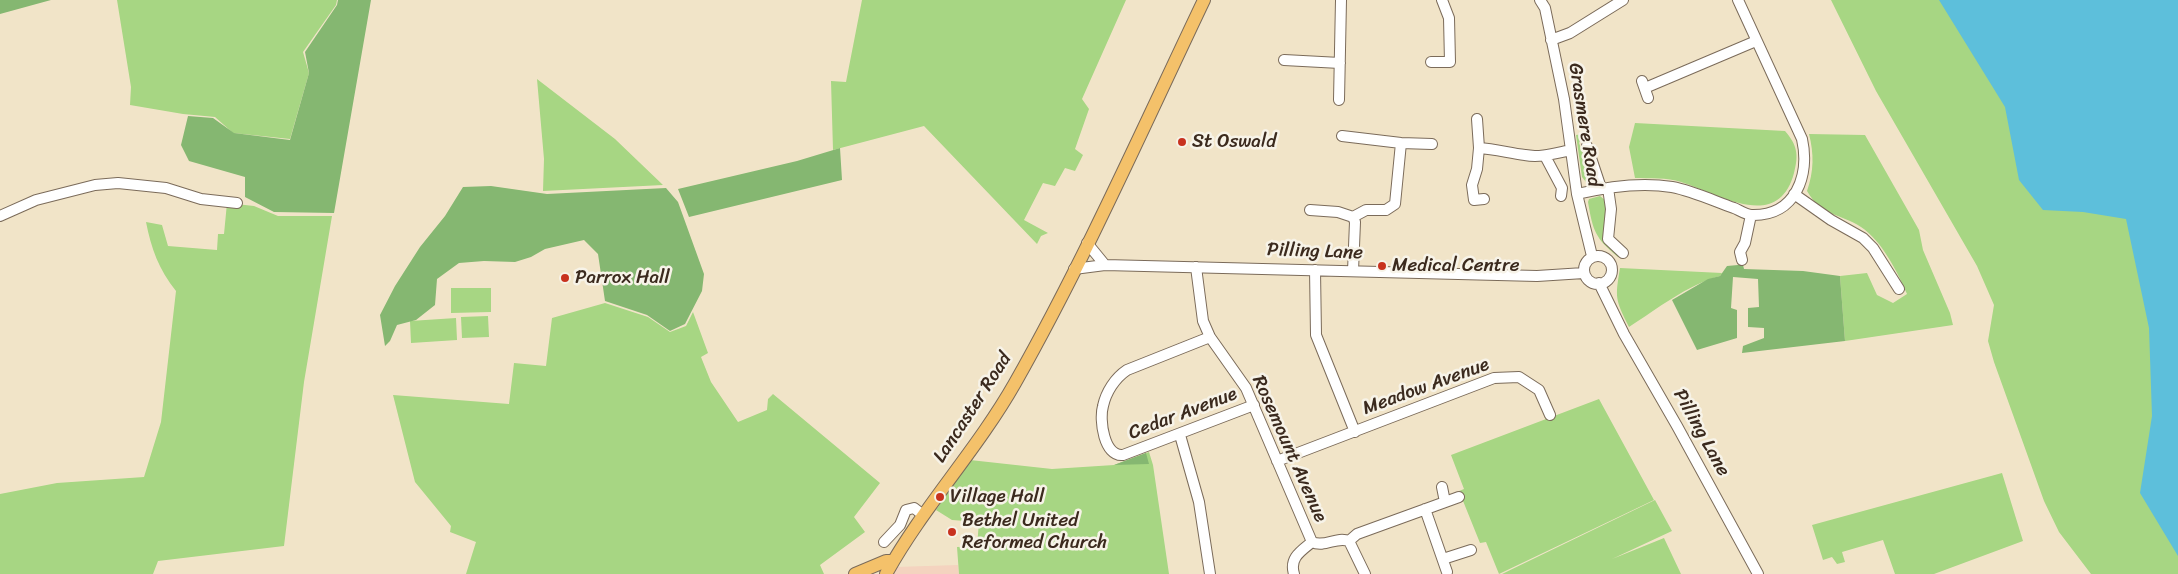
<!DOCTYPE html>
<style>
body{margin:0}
canvas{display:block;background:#f1e4c8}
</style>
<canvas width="2178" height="574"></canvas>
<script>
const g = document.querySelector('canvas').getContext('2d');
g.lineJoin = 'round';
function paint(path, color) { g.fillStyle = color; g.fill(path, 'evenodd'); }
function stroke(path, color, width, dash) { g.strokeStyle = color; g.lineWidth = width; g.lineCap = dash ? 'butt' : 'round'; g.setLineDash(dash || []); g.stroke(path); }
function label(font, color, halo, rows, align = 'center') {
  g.font = font + ' Sriracha,sans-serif'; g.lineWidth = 5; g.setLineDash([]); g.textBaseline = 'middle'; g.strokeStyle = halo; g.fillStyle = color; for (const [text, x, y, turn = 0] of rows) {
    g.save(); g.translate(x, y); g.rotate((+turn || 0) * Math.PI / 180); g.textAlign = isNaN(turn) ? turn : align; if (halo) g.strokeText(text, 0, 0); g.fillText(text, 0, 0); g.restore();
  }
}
paint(new Path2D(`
 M 958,565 L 959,574 L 892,574 L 895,567 Z`), '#f4d3bf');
paint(new Path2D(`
 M 117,0 L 337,0 L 336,5 L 303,52 L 309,73 L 290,139 L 233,133 L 215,117 L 183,114 L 130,105 L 131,87 Z
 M 862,0 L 1126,0 L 1082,99 L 1089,109 L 1075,149 L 1083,155 L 1075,171 L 1065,168 L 1055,186 L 1043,183 L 1024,220 L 1048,233 L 1041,236 L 1037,244 L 924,126 L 833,150 L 831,81 L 846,82 Z
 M 1831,0 L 2178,0 L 2178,574 L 2091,574 L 2059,532 L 2044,501 L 1994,362 L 1988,341 L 1994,305 L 1977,266 L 1876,91 Z
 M 537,79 L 615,139 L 663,185 L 543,191 L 544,159 Z
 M 1635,123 L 1785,131 C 1797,145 1799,154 1794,173 C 1778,233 1719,194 1681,182 C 1667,177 1649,179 1635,178 L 1629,147 Z
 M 1583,134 L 1579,143 L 1593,180 L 1591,182 L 1586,182 L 1582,177 L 1576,135 Z
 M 1809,134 L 1865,135 L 1919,230 L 1923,250 L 1950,313 L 1953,325 L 1845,341 L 1840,276 L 1867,273 L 1877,295 L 1893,303 L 1907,294 C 1897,271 1882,241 1861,227 C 1840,213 1822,217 1807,191 C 1814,171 1814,154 1809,134 Z
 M 1600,196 L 1606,201 L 1607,218 L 1603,234 L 1618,251 L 1618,257 C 1595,238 1593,231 1588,202 L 1589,199 Z
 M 227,203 L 254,206 L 278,216 L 332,216 L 304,382 L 284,546 L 158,561 L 153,574 L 0,574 L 0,494 L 57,483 L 144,477 L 161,422 L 176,291 C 159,270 151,248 146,222 L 162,225 L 168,246 L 217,250 L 218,234 L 224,234 Z
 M 1620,268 L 1722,273 L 1720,276 C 1687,285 1657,309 1629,327 C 1615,299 1615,298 1620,268 Z
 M 451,288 L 491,288 L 491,312 L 451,313 Z
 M 605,303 L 648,317 L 670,332 L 686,326 L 693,312 L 708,353 L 701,357 L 711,382 L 738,422 L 767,410 L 768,399 L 773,394 L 880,483 L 854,517 L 865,532 L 820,565 L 824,574 L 466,574 L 476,542 L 450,532 L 451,526 L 415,482 L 393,395 L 509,404 L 514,363 L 546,366 L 552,318 Z
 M 488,316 L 489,337 L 462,338 L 461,317 Z
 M 456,318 L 457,340 L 411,343 L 410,321 Z
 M 1599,399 L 1654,500 L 1499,574 L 1486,542 L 1480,543 L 1459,491 L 1464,489 L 1451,455 Z
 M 1149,452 L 1153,465 L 1169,574 L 959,574 L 957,547 L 977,546 L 979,522 L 952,520 L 936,510 L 970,460 L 1052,469 L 1114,465 Z
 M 2002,473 L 2023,541 L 1934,574 L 1895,574 L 1883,540 L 1842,552 L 1845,562 L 1837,564 L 1832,557 L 1823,560 L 1812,525 Z
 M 1655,500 L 1672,531 L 1612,559 L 1664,538 L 1681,574 L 1502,574 Z`), '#a7d683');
paint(new Path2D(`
 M 0,0 L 51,0 L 0,14 Z
 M 338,0 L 371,0 L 334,213 L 274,212 L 245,197 L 245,177 L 189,161 L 181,145 L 188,116 L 213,118 L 234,133 L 290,140 L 309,73 L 305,52 L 337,5 Z
 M 840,148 L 842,180 L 689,217 L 678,189 L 797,161 Z
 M 491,186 L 547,194 L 666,188 L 678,202 L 704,274 L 702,291 L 685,324 L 670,331 L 647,315 L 605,301 L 598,254 L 584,240 L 545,249 L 531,257 L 515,262 L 484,261 L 459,263 L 437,279 L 435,305 L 416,320 L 397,325 L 390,341 L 385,346 L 380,315 L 395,286 L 420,247 L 445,216 L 463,187 Z
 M 1738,265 L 1743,265 L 1744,269 L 1803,271 L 1840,276 L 1845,341 L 1742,353 L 1743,346 L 1764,338 L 1764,328 L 1748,327 L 1748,308 L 1759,307 L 1758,279 L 1733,277 L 1731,308 L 1737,310 L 1737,338 L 1697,350 L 1672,300 L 1708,279 L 1720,276 L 1727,266 Z
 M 1146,453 L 1149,464 L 1114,465 Z`), '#85b771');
paint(new Path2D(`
 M 1939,0 L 2178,0 L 2178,556 L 2140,493 L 2152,416 L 2149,328 L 2126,219 L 2083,212 L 2043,210 L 2019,180 L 2005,107 Z`), '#5dbfdb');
const minor = new Path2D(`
 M 1540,0 L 1545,8 L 1564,99 L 1577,194 L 1592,256
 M 1551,40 L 1570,33 L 1623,0
 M 1284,60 L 1340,63
 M 1431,62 L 1450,62 L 1449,18 L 1442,0
 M 1642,81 L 1648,98
 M 1645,88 L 1756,41
 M 1339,100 L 1341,0
 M 1477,119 L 1479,148 L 1477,169 L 1472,185 L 1474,200 L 1484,199
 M 1342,136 L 1401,143 L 1432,144
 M 1587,146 L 1601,188
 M 1479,148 C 1495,149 1509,153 1525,155 C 1540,158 1556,153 1571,150
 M 1545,156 L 1562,188 L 1561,196
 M 1608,188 L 1611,209 L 1608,239 L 1623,253
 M 1577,194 C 1606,187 1642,182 1672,187 C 1693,191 1714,201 1734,208 C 1739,210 1746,215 1752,215 C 1796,216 1810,175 1802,139 L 1738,0
 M 1794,194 L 1831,220 L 1863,238 L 1873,248 L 1899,289
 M 1310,210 L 1338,212 L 1353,217
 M 0,216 L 36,200 L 95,185 L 118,183 L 166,188 L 201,199 L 237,203
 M 1353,217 L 1366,210 L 1386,210 L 1395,204 L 1401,143
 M 1353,217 L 1355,222 L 1353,271
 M 1087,243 L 1105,265
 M1584 270a14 14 0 1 1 28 0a14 14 0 1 1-28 0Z
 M 1742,260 L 1740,252 L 1745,243 L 1751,215
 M 1196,267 L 1203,321 L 1210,337 L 1246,388 L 1312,542 C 1325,548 1336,536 1349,541 L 1357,534 L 1459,497
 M 1074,269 L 1105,265 L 1537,276 L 1584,273
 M 1315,270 L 1316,335 L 1355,432
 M 1599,283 L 1624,334 L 1677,426 L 1758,574
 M 1210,337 L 1127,370 C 1115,378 1106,392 1103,406 C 1099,420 1104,457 1123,455 L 1254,405
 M 1180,435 L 1199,502 L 1210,574
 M 1277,461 L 1494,378 L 1519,377 L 1539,390 L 1550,415
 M 1442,487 L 1445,502
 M 1425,509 L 1447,572
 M 1349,541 L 1365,574
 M 884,542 L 900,525 L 906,510 L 914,508 L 923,515
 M 1443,559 L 1471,550
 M 1294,574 C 1289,558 1301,551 1312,542`);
const major = new Path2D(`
 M 855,574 L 886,561 L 893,561
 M 886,574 C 923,507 977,450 1015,383 C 1085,259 1143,128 1204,0`);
stroke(minor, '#7b6b5a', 12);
stroke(major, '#7b6b5a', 14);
stroke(minor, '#fff', 10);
stroke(major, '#f4c16a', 12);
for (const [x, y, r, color] of [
 [1182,142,5,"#c8321e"],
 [1382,266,5,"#c8321e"],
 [565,278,5,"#c8321e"],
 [940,497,5,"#c8321e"],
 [952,532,5,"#c8321e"]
]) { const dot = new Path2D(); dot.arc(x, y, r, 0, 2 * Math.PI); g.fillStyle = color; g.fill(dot); stroke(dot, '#f7f3e8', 2); }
label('19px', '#3b2a1e', '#f7f3e8', [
 ["Grasmere Road",1584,125,81],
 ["Pilling Lane",1315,252,2],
 ["Meadow Avenue",1426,387,-20],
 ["Lancaster Road",973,408,-57],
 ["Cedar Avenue",1183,414,-21],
 ["Pilling Lane",1701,433,61],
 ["Rosemount Avenue",1289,449,66]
]);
label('19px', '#3b2a1e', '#f7f3e8', [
 ["St Oswald",1192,142],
 ["Medical Centre",1392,266],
 ["Parrox Hall",575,278],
 ["Village Hall",950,497],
 ["Bethel United",962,521],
 ["Reformed Church",962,543]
], 'left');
</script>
